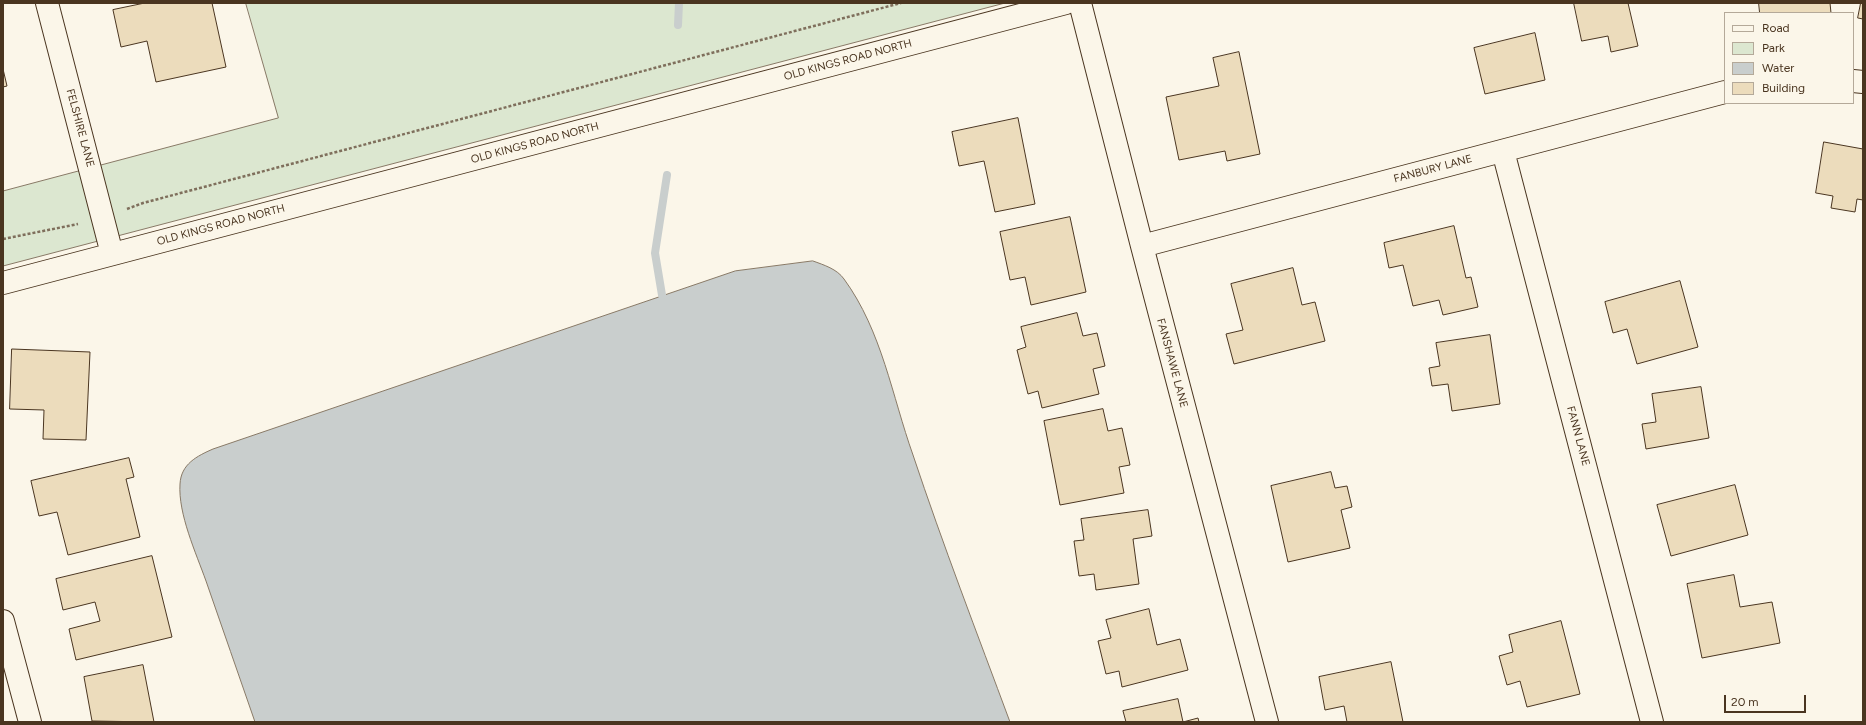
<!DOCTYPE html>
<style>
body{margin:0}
#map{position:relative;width:1866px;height:725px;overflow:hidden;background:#fbf6e9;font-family:Figtree,sans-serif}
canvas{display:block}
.frame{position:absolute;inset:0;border:4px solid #4a3520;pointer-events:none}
.legend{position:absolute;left:1724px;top:12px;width:130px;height:92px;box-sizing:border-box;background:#fbf6e9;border:1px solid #b4a999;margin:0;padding:5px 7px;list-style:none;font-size:12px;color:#4a3520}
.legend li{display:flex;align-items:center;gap:8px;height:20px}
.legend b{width:20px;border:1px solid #b4a999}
.scale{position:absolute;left:1724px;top:695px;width:82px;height:18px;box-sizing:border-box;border:2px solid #4a3520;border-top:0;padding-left:5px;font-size:12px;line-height:14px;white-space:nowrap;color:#4a3520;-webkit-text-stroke:3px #fbf6e9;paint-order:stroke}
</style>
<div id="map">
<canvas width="1866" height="725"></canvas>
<div class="frame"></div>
<ul class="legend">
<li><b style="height:5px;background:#fbf6e9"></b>Road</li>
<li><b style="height:11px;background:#dce7d0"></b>Park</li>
<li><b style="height:11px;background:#c9cecd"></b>Water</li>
<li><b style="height:11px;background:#ecdcbc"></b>Building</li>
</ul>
<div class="scale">20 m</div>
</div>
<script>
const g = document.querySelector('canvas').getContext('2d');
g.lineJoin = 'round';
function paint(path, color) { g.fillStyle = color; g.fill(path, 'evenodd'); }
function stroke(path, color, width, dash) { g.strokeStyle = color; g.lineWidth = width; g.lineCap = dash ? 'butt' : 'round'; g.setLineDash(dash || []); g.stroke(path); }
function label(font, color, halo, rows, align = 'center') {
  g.font = font + ' Figtree,sans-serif'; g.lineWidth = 3; g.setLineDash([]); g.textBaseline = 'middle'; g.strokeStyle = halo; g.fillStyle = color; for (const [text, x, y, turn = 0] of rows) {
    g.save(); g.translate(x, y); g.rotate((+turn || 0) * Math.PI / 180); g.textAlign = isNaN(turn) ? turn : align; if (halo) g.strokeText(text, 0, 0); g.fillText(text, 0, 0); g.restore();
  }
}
const green = new Path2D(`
 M 246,3 L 1005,3 L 3,266 L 3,191 L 278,118 Z`);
paint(green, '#dce7d0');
stroke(green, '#887966', 1);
const water = new Path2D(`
 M 813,261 C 824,265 837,269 844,279 C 882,331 892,396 913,455 C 943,545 977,633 1010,722 L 255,722 C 239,675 222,628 206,581 C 196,553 178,514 180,484 C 181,464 197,456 213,449 L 735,271 Z`);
paint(water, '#c9cecd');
stroke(water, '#887966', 1);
stroke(new Path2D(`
 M 678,25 L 679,3
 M 662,295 L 655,253 L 667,175`), '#c9cecd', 8);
const building = new Path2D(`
 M 145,3 L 212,3 L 226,67 L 156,82 L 147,41 L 121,47 L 113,10 Z
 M 1574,3 L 1628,3 L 1638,46 L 1611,52 L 1608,36 L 1582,41 Z
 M 1759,3 L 1830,3 L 1831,13 L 1760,13 Z
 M 1861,3 L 1863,3 L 1863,19 L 1858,18 Z
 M 1535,33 L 1545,80 L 1485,94 L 1474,48 Z
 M 1239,52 L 1260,154 L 1227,161 L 1225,151 L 1179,160 L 1166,97 L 1219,86 L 1213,58 Z
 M 3,69 L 7,86 L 3,87 Z
 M 1018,118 L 1035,204 L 995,212 L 984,161 L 959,166 L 952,132 Z
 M 1824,142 L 1863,149 L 1863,200 L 1857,199 L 1855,212 L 1831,208 L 1833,196 L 1816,193 Z
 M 1070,217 L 1086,292 L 1031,305 L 1025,277 L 1010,280 L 1000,232 Z
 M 1454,226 L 1466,278 L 1471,277 L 1478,307 L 1443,315 L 1439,300 L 1413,306 L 1403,265 L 1389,268 L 1384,243 Z
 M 1293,268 L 1302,305 L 1315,302 L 1325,341 L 1234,364 L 1226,334 L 1243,330 L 1231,284 Z
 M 1680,281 L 1698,347 L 1637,364 L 1627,329 L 1613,333 L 1605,302 Z
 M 1077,313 L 1083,336 L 1097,333 L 1105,366 L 1093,369 L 1099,394 L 1042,408 L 1038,391 L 1028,394 L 1017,350 L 1026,347 L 1021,327 Z
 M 1490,335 L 1500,404 L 1452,411 L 1448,384 L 1432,386 L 1429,368 L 1440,366 L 1436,343 Z
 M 12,349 L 90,352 L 86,440 L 43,439 L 44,410 L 10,409 Z
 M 1701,387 L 1709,438 L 1646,449 L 1642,424 L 1656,422 L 1652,394 Z
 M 1103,409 L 1108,431 L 1122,428 L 1130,465 L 1119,467 L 1124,493 L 1060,505 L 1044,421 Z
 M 129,458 L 134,477 L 126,479 L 140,537 L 68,555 L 57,512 L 39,516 L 31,481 Z
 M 1331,472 L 1335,488 L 1347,486 L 1352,507 L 1341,510 L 1350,548 L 1288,562 L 1271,486 Z
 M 1735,485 L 1748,535 L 1671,556 L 1657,505 Z
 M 1148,510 L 1152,536 L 1133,539 L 1139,584 L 1096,590 L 1094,574 L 1079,576 L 1074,541 L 1084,540 L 1081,519 Z
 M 152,556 L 172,637 L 76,660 L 69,629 L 100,621 L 95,602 L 63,610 L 56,579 Z
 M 1734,575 L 1740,607 L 1772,602 L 1780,643 L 1702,658 L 1687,584 Z
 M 1149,609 L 1157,645 L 1180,639 L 1188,670 L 1122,687 L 1119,671 L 1106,674 L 1098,641 L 1111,638 L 1106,620 Z
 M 1561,621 L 1580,694 L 1527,707 L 1520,681 L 1507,685 L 1499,656 L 1513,652 L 1509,635 Z
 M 1391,662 L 1403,722 L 1347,722 L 1344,706 L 1325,710 L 1319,677 Z
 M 143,665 L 154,722 L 92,721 L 84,677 Z
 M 1178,699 L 1183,722 L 1198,718 L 1199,722 L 1126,722 L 1123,711 Z`);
paint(building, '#ecdcbc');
stroke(building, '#4a3520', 1);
const minor = new Path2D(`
 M 47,3 L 112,254
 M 1080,3 L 1142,246 L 1267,722
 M 1853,81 L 1863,82
 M 1503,151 L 1652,722
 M 1142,246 L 1725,92
 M 3,283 L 1066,3
 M 3,621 L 30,722`);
stroke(minor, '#4a3520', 24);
stroke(new Path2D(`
 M 127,209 L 143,203 L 901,3
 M 3,239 L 78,224`), '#7f6f5c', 2.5, [3, 2]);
stroke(minor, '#fbf6e9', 22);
label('11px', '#4a3520', '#fbf6e9', [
 ["OLD KINGS ROAD NORTH",848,60,-15],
 ["FELSHIRE LANE",80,128,75],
 ["OLD KINGS ROAD NORTH",535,143,-15],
 ["FANBURY LANE",1433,169,-15],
 ["OLD KINGS ROAD NORTH",221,225,-15],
 ["FANSHAWE LANE",1172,363,75],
 ["FANN LANE",1578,436,75]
]);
</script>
